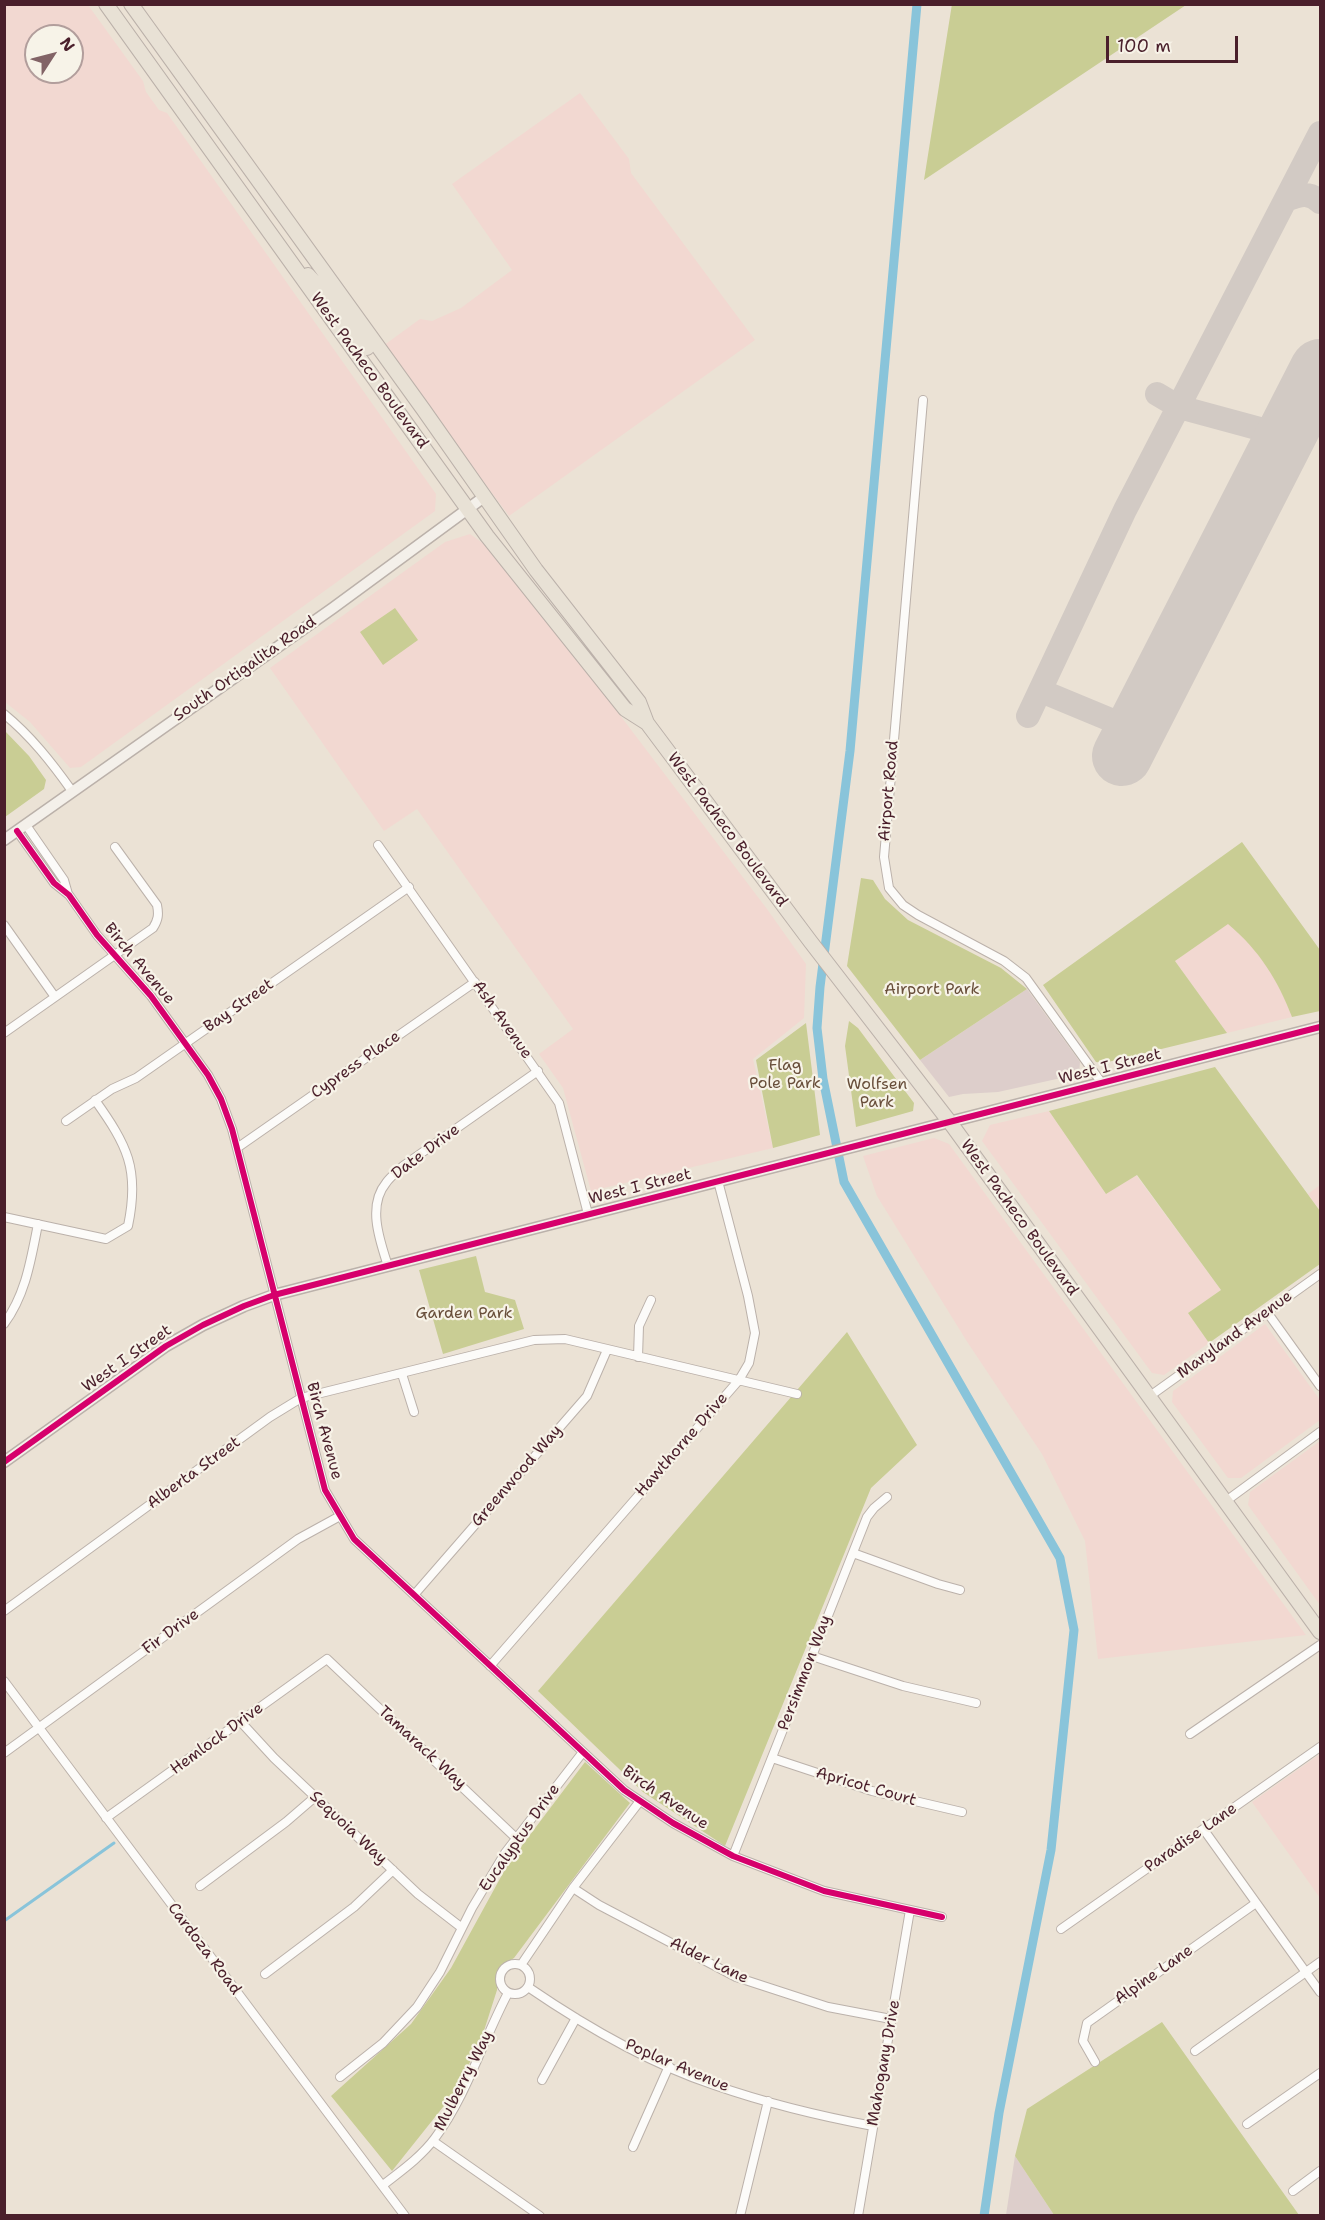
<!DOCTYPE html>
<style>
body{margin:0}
#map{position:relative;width:1325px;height:2220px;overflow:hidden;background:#ebe2d5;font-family:"Shantell Sans",sans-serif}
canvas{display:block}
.frame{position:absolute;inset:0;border:6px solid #4a1f2b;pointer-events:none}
.north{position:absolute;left:24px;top:24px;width:60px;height:60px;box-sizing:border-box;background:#f7f3e8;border:2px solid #b29e9c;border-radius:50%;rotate:54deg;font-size:16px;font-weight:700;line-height:24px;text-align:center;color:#4a1f2b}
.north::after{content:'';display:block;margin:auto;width:21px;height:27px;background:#826366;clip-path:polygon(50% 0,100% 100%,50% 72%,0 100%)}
.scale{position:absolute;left:1106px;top:36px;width:132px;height:27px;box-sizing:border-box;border:3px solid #4a1f2b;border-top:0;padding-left:8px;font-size:18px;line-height:21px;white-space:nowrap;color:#4a1f2b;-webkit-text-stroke:4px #f7f3e8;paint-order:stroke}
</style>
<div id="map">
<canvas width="1325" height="2220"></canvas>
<div class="frame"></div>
<div class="north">N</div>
<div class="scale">100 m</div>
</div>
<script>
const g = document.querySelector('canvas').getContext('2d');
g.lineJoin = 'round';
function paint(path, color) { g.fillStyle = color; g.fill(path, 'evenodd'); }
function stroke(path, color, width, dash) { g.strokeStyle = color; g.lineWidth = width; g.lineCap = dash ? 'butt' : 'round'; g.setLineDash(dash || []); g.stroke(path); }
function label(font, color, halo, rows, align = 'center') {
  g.font = font + ' "Shantell Sans",sans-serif'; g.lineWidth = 4.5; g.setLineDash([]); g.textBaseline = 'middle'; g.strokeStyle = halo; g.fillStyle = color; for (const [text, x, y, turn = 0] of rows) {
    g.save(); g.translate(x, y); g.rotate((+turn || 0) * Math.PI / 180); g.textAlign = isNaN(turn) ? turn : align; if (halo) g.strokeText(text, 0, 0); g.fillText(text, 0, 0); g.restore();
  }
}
paint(new Path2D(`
 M 4,5 L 88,5 L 143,81 L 146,92 L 159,110 L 167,113 L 436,494 L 435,511 L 81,767 L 70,768 L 30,722 L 5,702 ZM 36,36 L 72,36 L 72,72 L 36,72 Z
 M 580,93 L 629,159 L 631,173 L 755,340 L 509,516 L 383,346 L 420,319 L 432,321 L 461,308 L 512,270 L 452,184 Z
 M 470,534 L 484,544 L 594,681 L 767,909 L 806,964 L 804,1018 L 753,1059 L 773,1148 L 591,1191 L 563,1088 L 539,1054 L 573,1029 L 417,809 L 384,831 L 270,668 L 445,542 Z
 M 1228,923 L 1249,943 L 1268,966 L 1283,994 L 1292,1017 L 1227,1033 L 1175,961 Z
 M 1049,1111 L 1106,1194 L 1136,1175 L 1221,1290 L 1188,1313 L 1209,1343 L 1164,1375 L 1152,1373 L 982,1141 L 990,1125 Z
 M 934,1138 L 949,1144 L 1306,1635 L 1098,1659 L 1085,1541 L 1042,1454 L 966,1340 L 877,1196 L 863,1156 Z
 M 1320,1185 L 1320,1211 L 1308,1194 Z
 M 1265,1324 L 1320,1400 L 1320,1420 L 1241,1478 L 1228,1478 L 1172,1402 L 1173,1391 Z
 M 1320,1441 L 1320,1605 L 1248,1505 L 1250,1492 Z
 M 1320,1754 L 1320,1898 L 1252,1802 Z`), '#f2d8d1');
paint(new Path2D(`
 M 1027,989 L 1080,1062 L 1079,1074 L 998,1092 L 963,1094 L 949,1097 L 920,1060 Z
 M 1015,2156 L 1054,2215 L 1006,2215 Z`), '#ddcecb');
paint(new Path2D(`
 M 952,4 L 1186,4 L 1186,5 L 924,180 Z
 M 395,608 L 418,640 L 383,665 L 360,632 Z
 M 5,731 L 29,756 L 46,780 L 44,789 L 5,817 Z
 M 1242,842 L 1320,950 L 1320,1011 L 1292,1017 C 1278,980 1259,950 1228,924 L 1175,961 L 1227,1033 L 1104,1063 L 1096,1062 L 1043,985 Z
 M 861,878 L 873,880 L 885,899 L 908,920 L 1001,968 L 1027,989 L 920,1060 L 847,966 Z
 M 849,1021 L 858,1028 L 914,1103 L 913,1111 L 856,1127 L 845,1046 Z
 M 806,1023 L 820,1135 L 773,1148 L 756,1060 Z
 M 1215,1067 L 1320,1211 L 1320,1264 L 1209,1343 L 1188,1313 L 1221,1290 L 1137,1175 L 1106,1194 L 1049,1111 Z
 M 476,1256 L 485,1292 L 515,1300 L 524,1329 L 443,1354 L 419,1270 Z
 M 847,1332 L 917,1445 L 871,1488 L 725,1846 L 643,1792 L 538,1691 Z
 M 585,1762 L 630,1803 L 514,1958 L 500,1967 L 497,1974 L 497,1990 L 481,2040 L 455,2092 L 392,2171 L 331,2096 L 411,2024 L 451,1968 L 508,1864 Z
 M 1162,2022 L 1299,2215 L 1054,2215 L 1015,2156 L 1027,2109 Z`), '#c9cd94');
stroke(new Path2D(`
 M 4,1921 L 114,1843`), '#89c4da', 3);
stroke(new Path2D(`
 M 917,4 L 850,751 L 820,987 L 817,1028 L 823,1079 L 844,1182 L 1060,1558 L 1074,1630 L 1051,1850 L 999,2113 L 984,2216`), '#89c4da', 9);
stroke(new Path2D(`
 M 1286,200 C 1299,195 1309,191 1320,202
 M 1157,394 L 1179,407 L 1286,436
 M 1041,691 L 1135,730
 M 1028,716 L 1125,510 L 1320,133`), '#d2cac4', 24);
stroke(new Path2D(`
 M 1122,756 L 1320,369`), '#d2cac4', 60);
const street = new Path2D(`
 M 923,400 L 884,857 L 889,888 L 903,905 L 918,915 L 1004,961 L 1026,978 L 1101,1082
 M 4,714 C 31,736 52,763 72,791
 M 26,825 L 64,880 L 68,894
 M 17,831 L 54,883 L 69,895 L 97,935 L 151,996 L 208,1075 L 221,1099 L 232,1129 L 325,1490 L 354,1539 L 624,1790 L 673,1823 L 733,1856 L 824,1891 L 942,1917
 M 378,845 L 559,1103 L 588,1214
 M 4,925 L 55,997
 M 4,1033 L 153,928 C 158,920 159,915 157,905 L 115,847
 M 66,1121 L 112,1089 L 136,1078 L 409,887
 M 237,1148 L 475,982
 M 4,1217 L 106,1239 L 128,1226 C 140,1169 127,1145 95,1100
 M 388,1266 C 380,1241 367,1206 386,1183 C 390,1177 398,1171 403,1166 L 538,1071
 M 1267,1312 L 1320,1386
 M 4,1324 C 26,1294 31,1259 38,1224
 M 638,1357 L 639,1326 L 651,1300
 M 402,1374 L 414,1412
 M 1150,1396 L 1320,1274
 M 1226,1501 L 1320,1432
 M 853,1553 L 938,1584 L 960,1590
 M 414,1595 L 587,1396 L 607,1350
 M 4,1611 L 270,1417 L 301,1398 L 534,1340 L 565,1339 L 797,1394
 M 812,1656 L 903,1686 L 976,1703
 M 490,1666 L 739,1380 L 749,1363 L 755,1333 L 748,1296 L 718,1181
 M 4,1681 L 405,2216
 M 240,1721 L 274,1758 L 418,1894 L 462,1928
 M 1190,1734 L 1320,1645
 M 4,1753 L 298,1539 L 340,1516
 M 772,1758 L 872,1791 L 962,1812
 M 106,1818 L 327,1659 L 516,1838
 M 1204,1830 L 1320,1992
 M 733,1856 L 867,1517 L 874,1508 L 887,1497
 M 200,1886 L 286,1822 L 315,1797
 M 573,1888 L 599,1905 L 736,1977 L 828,2007 L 891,2019
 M 1061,1929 L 1320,1747
 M500 1979a15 15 0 1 1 30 0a15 15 0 1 1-30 0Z
 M 521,1965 L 573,1888 L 640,1801
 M 265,1974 L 354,1907 L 393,1870
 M 528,1987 C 585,2026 648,2063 714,2085 C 766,2103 819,2116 873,2126
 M 1195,2051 L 1320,1962
 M 1095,2062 L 1083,2041 L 1087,2023 L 1256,1903
 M 340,2077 L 383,2043 L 417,2007 L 440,1972 L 472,1908 L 505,1853 L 583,1752
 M 542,2080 L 576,2018
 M 1247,2124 L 1320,2073
 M 433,2141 L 540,2216
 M 633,2147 L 669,2066
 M 383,2185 C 401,2171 421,2157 435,2138 C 467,2095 483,2040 508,1993
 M 1293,2191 L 1320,2171
 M 740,2216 L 768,2101
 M 858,2216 L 910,1910`);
const secondary = new Path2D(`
 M 4,840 L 333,608 L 484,497
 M 4,1462 L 166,1346 L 203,1325 L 244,1306 L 274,1295 L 1320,1027`);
const highway = new Path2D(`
 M 106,4 L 487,536 L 625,709 L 647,723
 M 131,4 L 423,409 L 536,570 L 639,702 L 647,723 L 810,941 L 949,1121 L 1320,1632
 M 308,275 L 323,291 L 367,348`);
stroke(street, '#bbb1aa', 10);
stroke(secondary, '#bbb1aa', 13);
stroke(highway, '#bbb1aa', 16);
stroke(street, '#fcfbf9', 8);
stroke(secondary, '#f4f0ea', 10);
stroke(highway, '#e8e1d5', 14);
stroke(new Path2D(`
 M 17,831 L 54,883 L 69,895 L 97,935 L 151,996 L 208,1075 L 221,1099 L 232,1129 L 325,1490 L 354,1539 L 624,1790 L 673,1823 L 733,1856 L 824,1891 L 942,1917
 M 4,1462 L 166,1346 L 203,1325 L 244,1306 L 274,1295 L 1320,1027`), '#d6006c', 6);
label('16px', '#4a1f2b', '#f7f3e8', [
 ["West Pacheco Boulevard",369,371,54],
 ["South Ortigalita Road",245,669,-35],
 ["Airport Road",889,791,-85],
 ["West Pacheco Boulevard",727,830,53],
 ["Birch Avenue",139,964,50],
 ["Bay Street",239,1006,-35],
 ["Ash Avenue",502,1020,55],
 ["Cypress Place",356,1065,-35],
 ["West I Street",1110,1067,-14],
 ["Date Drive",426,1152,-37],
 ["West I Street",640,1187,-14],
 ["West Pacheco Boulevard",1019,1218,54],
 ["Maryland Avenue",1235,1335,-36],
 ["West I Street",127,1359,-35],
 ["Birch Avenue",324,1431,75],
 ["Hawthorne Drive",682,1445,-49],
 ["Alberta Street",194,1473,-36],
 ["Greenwood Way",517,1476,-49],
 ["Fir Drive",171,1632,-36],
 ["Persimmon Way",805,1673,-69],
 ["Hemlock Drive",217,1739,-36],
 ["Tamarack Way",422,1748,43],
 ["Apricot Court",866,1787,16],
 ["Birch Avenue",665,1798,34],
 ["Sequoia Way",348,1828,43],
 ["Eucalyptus Drive",520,1838,-55],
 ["Paradise Lane",1191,1838,-35],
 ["Cardoza Road",204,1949,53],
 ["Alder Lane",709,1961,26],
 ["Alpine Lane",1154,1975,-35],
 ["Mahogany Drive",884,2063,-80],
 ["Poplar Avenue",677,2066,23],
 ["Mulberry Way",464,2081,-63]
]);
label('16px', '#684e3a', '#f7f3e8', [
 ["Airport Park",932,990],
 ["Flag",785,1066],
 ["Pole Park",785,1084],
 ["Wolfsen",877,1085],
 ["Park",877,1103],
 ["Garden Park",464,1314]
]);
</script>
